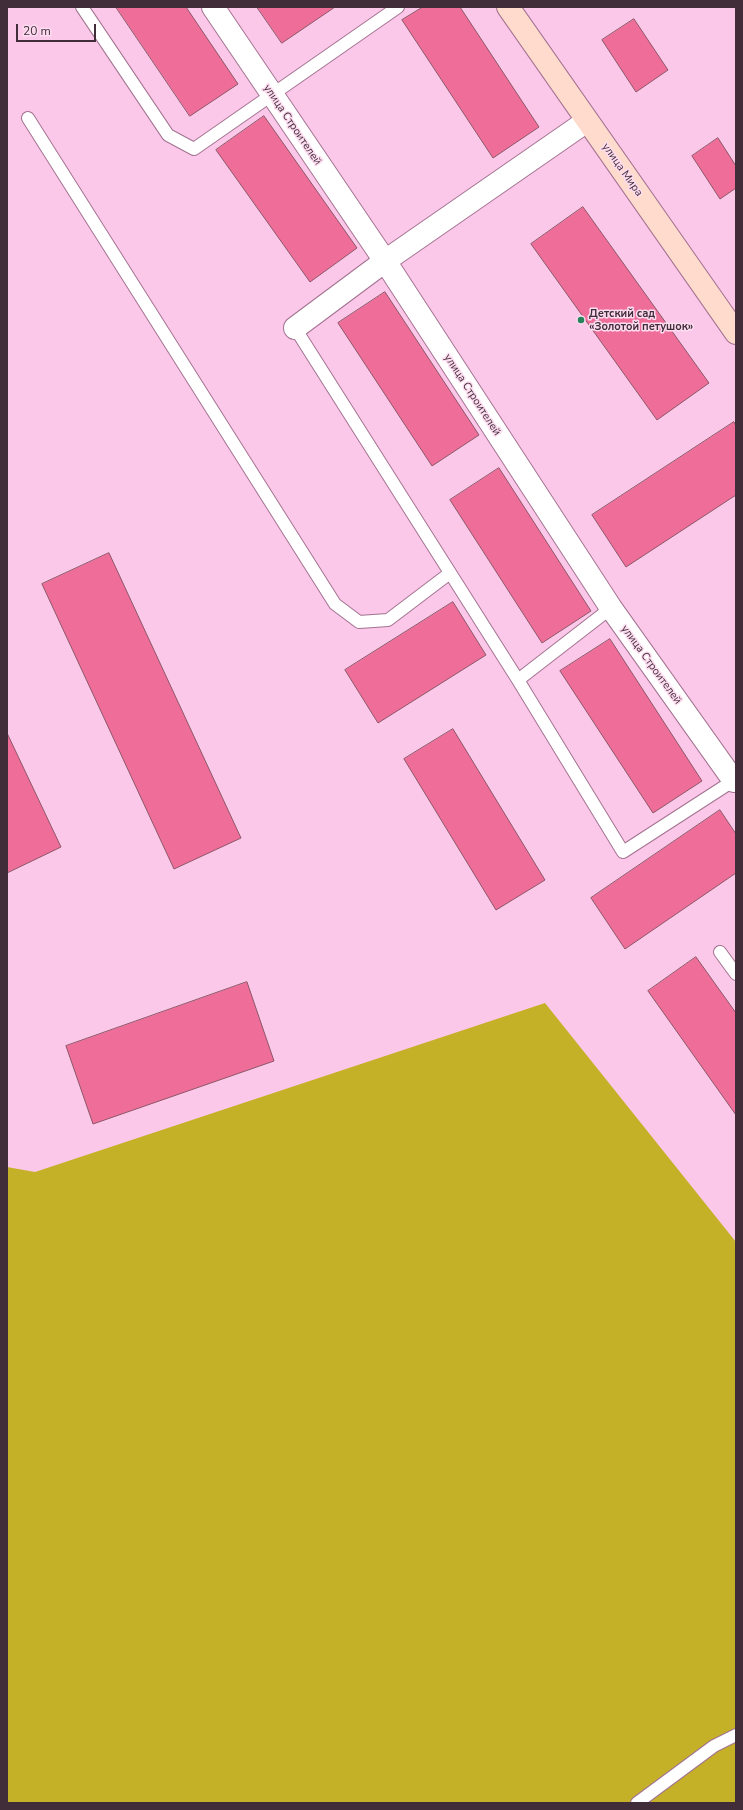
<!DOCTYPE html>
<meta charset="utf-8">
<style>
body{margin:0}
#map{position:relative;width:743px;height:1810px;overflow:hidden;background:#fcc8e9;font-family:"Nunito Sans",sans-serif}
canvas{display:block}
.frame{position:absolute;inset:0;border:8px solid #412d3a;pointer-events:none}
.scale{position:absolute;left:16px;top:24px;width:80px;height:18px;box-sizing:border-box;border:2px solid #412d3a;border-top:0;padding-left:5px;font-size:12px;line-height:14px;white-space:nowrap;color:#412d3a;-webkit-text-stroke:3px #fddcf0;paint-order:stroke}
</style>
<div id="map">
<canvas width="743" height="1810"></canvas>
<div class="frame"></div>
<div class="scale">20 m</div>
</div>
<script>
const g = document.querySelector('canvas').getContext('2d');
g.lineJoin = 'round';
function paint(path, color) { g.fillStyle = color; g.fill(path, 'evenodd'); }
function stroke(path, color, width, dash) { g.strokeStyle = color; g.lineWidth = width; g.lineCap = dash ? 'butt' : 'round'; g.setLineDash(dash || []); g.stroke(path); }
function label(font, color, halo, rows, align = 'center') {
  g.font = font + ' "Nunito Sans",sans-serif'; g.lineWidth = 3; g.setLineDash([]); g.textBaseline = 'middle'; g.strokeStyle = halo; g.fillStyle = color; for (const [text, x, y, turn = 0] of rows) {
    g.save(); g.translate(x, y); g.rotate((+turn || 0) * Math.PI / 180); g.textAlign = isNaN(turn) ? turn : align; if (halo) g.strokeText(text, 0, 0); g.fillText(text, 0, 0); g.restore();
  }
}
paint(new Path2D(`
 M 545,1003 L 736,1242 L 736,1803 L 7,1803 L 7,1167 L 35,1172 Z`), '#c4b128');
const building = new Path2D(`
 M 116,7 L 186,7 L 238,84 L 190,116 Z
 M 257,7 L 335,7 L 282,43 Z
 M 423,7 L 460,7 L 539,127 L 493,158 L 402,20 Z
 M 634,19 L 668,70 L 636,92 L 602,40 Z
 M 264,116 L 357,248 L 310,282 L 216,150 Z
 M 718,138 L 736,166 L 736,188 L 720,199 L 692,156 Z
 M 583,207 L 709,383 L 657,420 L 531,244 Z
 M 385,292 L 479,435 L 432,466 L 338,323 Z
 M 734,422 L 736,426 L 736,495 L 626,567 L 592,515 Z
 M 499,468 L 591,611 L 542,643 L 450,500 Z
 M 109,553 L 241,838 L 174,869 L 42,584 Z
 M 453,602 L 486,655 L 378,723 L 345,670 Z
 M 610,639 L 702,781 L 653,813 L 560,671 Z
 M 453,729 L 545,880 L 496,910 L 404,759 Z
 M 7,733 L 61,847 L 7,873 Z
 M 720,810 L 736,834 L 736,873 L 625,949 L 591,898 Z
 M 696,957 L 736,1013 L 736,1115 L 648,991 Z
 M 247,982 L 274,1061 L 93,1124 L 66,1046 Z`);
paint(building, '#ee6d99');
stroke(building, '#8c5767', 1);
const lane = new Path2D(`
 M 82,7 L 168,135 L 194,149 L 398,7
 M 28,118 L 335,604 L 359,622 L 388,620 L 450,573
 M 295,328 L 518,680 L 623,852 L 736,779
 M 518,680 L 611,608
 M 720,952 L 736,974
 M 637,1803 L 714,1746 L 736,1735`);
const street = new Path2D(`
 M 213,7 L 385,261 L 611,608 L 734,781
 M 295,328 L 385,261 L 587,121`);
const secondary = new Path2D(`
 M 508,7 L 736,333`);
stroke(lane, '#a37391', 14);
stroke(street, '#a37391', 24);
stroke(secondary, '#a37391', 24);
stroke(lane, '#fff', 12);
stroke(street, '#fff', 22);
stroke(secondary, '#ffdbcd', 22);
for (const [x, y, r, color] of [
 [581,320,4,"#24835b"]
]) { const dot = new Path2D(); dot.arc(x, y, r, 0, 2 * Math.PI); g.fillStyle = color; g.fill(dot); stroke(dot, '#fddcf0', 1.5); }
label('11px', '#412d3a', '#fddcf0', [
 ["улица Строителей",292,125,56],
 ["улица Мира",622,170,55],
 ["улица Строителей",472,395,57],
 ["улица Строителей",651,665,54]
]);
label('bold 11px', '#412d3a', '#fddcf0', [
 ["Детский сад",589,314],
 ["«Золотой петушок»",589,327]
], 'left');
</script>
